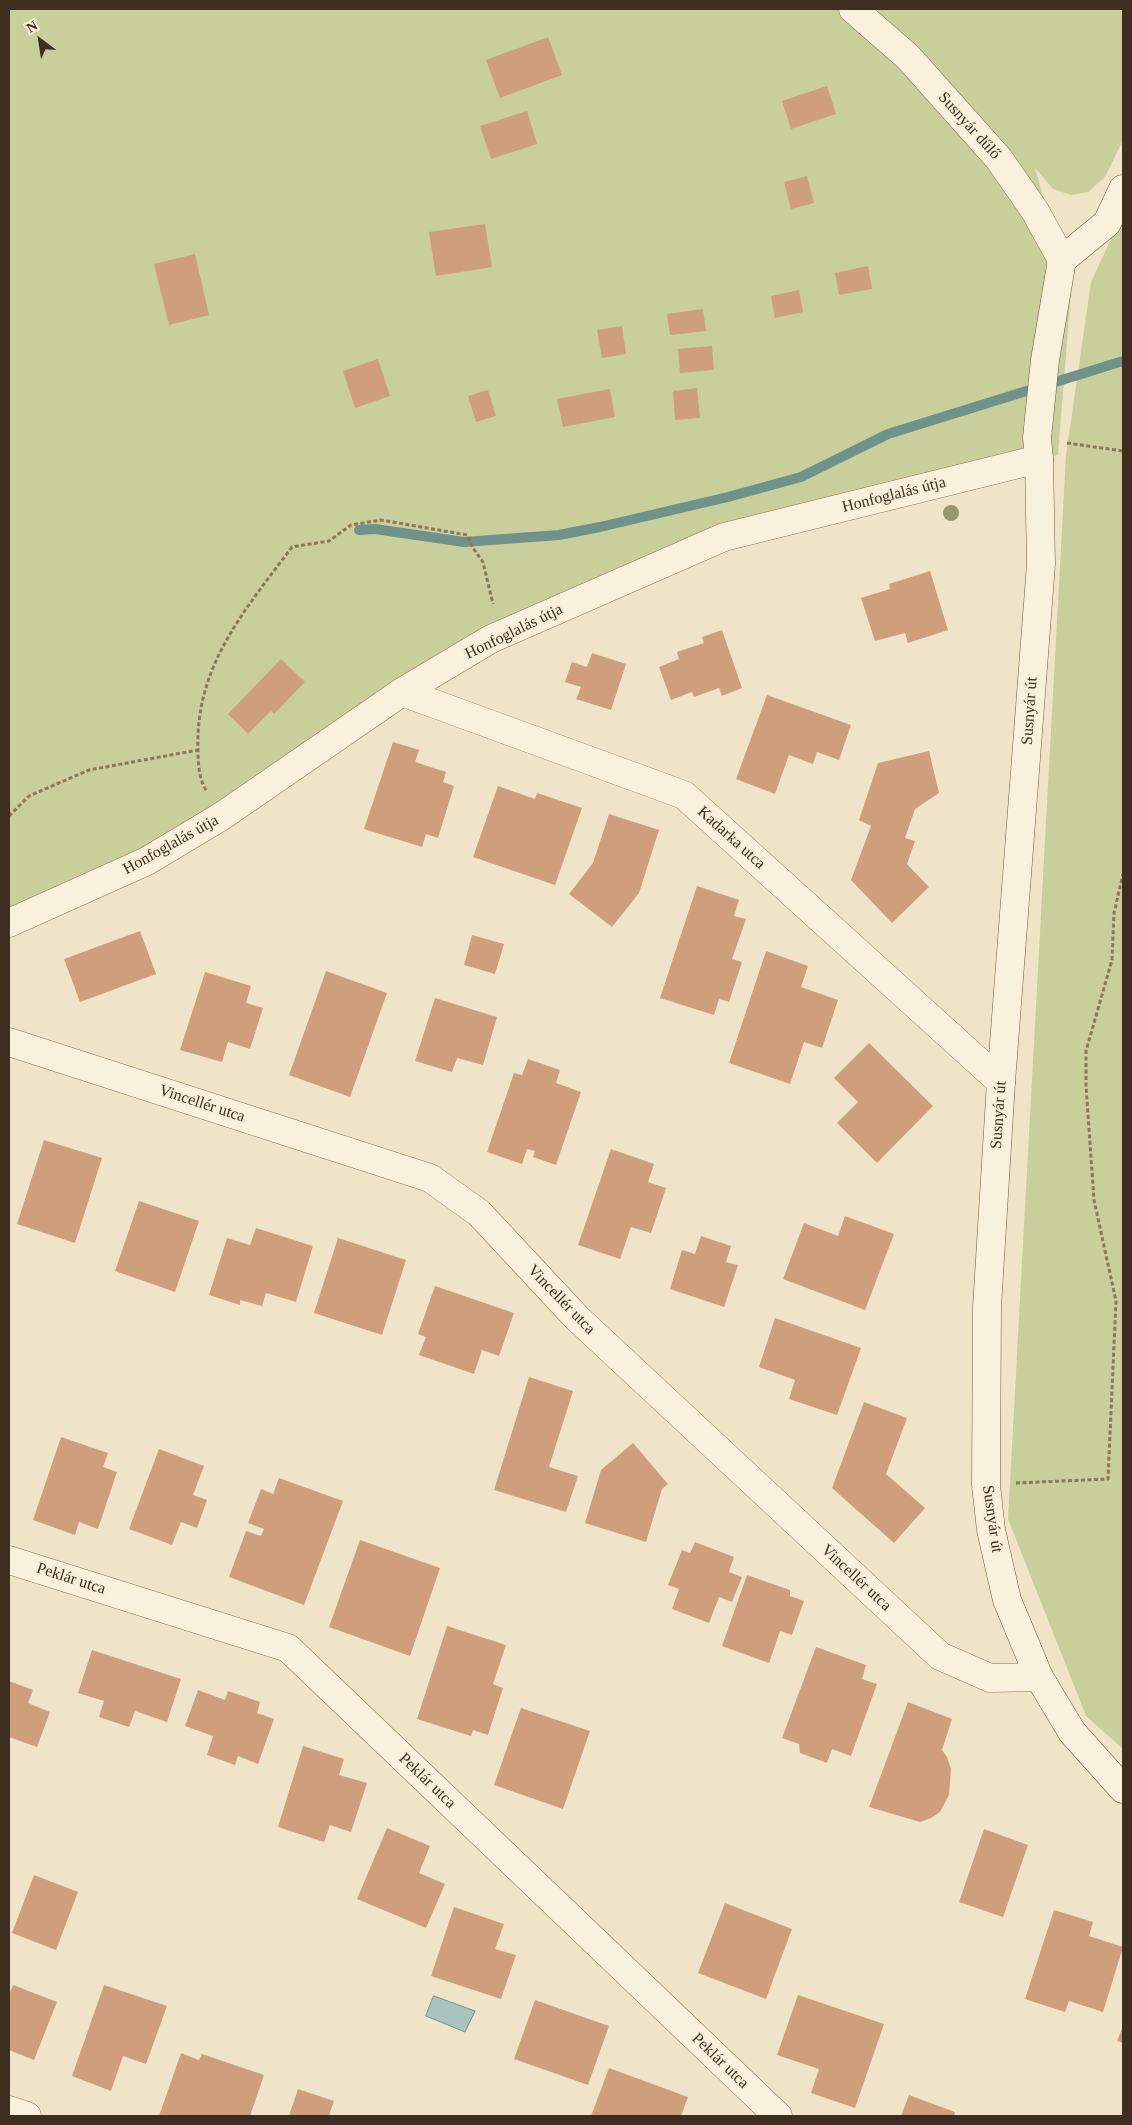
<!DOCTYPE html>
<meta charset="utf-8">
<style>
body{margin:0}
#map{position:relative;width:1132px;height:2125px;overflow:hidden;background:#f0e4c8;font-family:Georgia,serif}
canvas{display:block}
.frame{position:absolute;inset:0;border:10px solid #3d2e20;pointer-events:none}
.north{position:absolute;left:15px;top:15px;width:50px;height:50px;-webkit-text-stroke:4px #f7eed8;paint-order:stroke;rotate:329deg;font-size:14px;font-weight:700;line-height:20px;text-align:center;color:#3d2e20}
.north::after{content:'';display:block;margin:auto;width:18px;height:22px;background:#3d2e20;clip-path:polygon(50% 0,100% 100%,50% 72%,0 100%)}
</style>
<div id="map">
<canvas width="1132" height="2125"></canvas>
<div class="frame"></div>
<div class="north">N</div>
</div>
<script>
const g = document.querySelector('canvas').getContext('2d');
g.lineJoin = 'round';
function paint(path, color) { g.fillStyle = color; g.fill(path, 'evenodd'); }
function stroke(path, color, width, dash) { g.strokeStyle = color; g.lineWidth = width; g.lineCap = dash ? 'butt' : 'round'; g.setLineDash(dash || []); g.stroke(path); }
function label(font, color, halo, rows, align = 'center') {
  g.font = font + ' Georgia,serif'; g.lineWidth = 4; g.setLineDash([]); g.textBaseline = 'middle'; g.strokeStyle = halo; g.fillStyle = color; for (const [text, x, y, turn = 0] of rows) {
    g.save(); g.translate(x, y); g.rotate((+turn || 0) * Math.PI / 180); g.textAlign = isNaN(turn) ? turn : align; if (halo) g.strokeText(text, 0, 0); g.fillText(text, 0, 0); g.restore();
  }
}
paint(new Path2D(`
 M 9,9 L 1123,9 L 1123,140 L 1105,177 L 1088,192 L 1071,195 L 1053,189 L 1035,168 L 1071,292 L 1058,455 L 724,537 L 491,639 L 222,816 L 9,923 Z
 M 1123,213 L 1123,1749 L 1086,1716 L 1008,1519 L 1066,455 L 1091,282 Z`), '#c9cf9b');
const water = new Path2D(`
 M 434,1996 L 475,2011 L 465,2032 L 426,2016 Z`);
paint(water, '#a9c4bc');
stroke(water, '#6f938a', 1);
stroke(new Path2D(`
 M 359,530 L 375,529 L 464,542 L 559,535 L 600,527 L 728,497 L 801,477 L 888,434 L 1123,361`), '#6f938a', 10);
paint(new Path2D(`
 M 548,37 L 562,75 L 500,98 L 486,60 Z
 M 827,86 L 836,114 L 791,129 L 782,101 Z
 M 527,111 L 537,144 L 491,159 L 480,126 Z
 M 807,176 L 814,203 L 791,209 L 784,182 Z
 M 485,224 L 492,267 L 436,276 L 429,232 Z
 M 195,254 L 209,315 L 169,325 L 154,264 Z
 M 868,266 L 872,289 L 839,295 L 835,273 Z
 M 799,290 L 803,312 L 775,318 L 771,296 Z
 M 703,309 L 706,331 L 670,335 L 667,314 Z
 M 622,326 L 626,354 L 602,358 L 597,330 Z
 M 712,346 L 714,370 L 680,373 L 678,349 Z
 M 378,359 L 390,396 L 355,408 L 343,371 Z
 M 697,388 L 700,418 L 675,420 L 673,391 Z
 M 610,389 L 615,417 L 563,427 L 557,399 Z
 M 488,390 L 496,416 L 476,422 L 468,396 Z
 M 930,571 L 948,630 L 908,643 L 905,633 L 875,641 L 861,598 L 890,589 L 889,584 Z
 M 722,630 L 742,688 L 722,696 L 719,688 L 694,697 L 692,692 L 671,700 L 659,667 L 679,659 L 677,652 L 704,643 L 702,637 Z
 M 592,653 L 626,664 L 611,710 L 576,699 L 581,687 L 565,682 L 572,662 L 587,667 Z
 M 281,659 L 305,682 L 274,714 L 271,711 L 248,734 L 228,714 Z
 M 767,695 L 851,725 L 839,760 L 817,752 L 813,764 L 789,755 L 775,794 L 736,779 Z
 M 393,742 L 419,750 L 415,762 L 446,772 L 443,782 L 454,786 L 438,838 L 426,834 L 422,847 L 364,829 Z
 M 929,751 L 939,793 L 915,809 L 905,838 L 915,841 L 907,864 L 929,887 L 892,923 L 851,880 L 871,826 L 859,820 L 878,763 Z
 M 498,786 L 535,799 L 537,793 L 582,808 L 555,885 L 473,857 Z
 M 609,814 L 659,830 L 639,893 L 612,927 L 569,894 L 593,863 Z
 M 697,886 L 739,900 L 734,916 L 746,919 L 732,959 L 742,962 L 729,1002 L 719,999 L 714,1015 L 660,998 Z
 M 140,931 L 156,974 L 80,1002 L 64,959 Z
 M 472,935 L 504,944 L 495,974 L 464,965 Z
 M 766,951 L 808,966 L 801,987 L 838,1000 L 822,1048 L 804,1042 L 790,1084 L 729,1063 Z
 M 326,971 L 387,993 L 350,1097 L 289,1075 Z
 M 205,972 L 251,986 L 246,1003 L 263,1008 L 250,1049 L 228,1042 L 222,1062 L 180,1050 Z
 M 435,998 L 497,1017 L 483,1065 L 457,1058 L 452,1072 L 415,1061 Z
 M 869,1043 L 933,1106 L 877,1163 L 837,1123 L 858,1102 L 834,1078 Z
 M 528,1059 L 560,1070 L 556,1083 L 581,1092 L 556,1165 L 533,1157 L 535,1151 L 527,1149 L 522,1164 L 487,1152 L 514,1073 L 522,1075 Z
 M 44,1140 L 102,1158 L 75,1243 L 17,1224 Z
 M 611,1149 L 654,1164 L 648,1182 L 666,1188 L 651,1233 L 631,1227 L 620,1259 L 578,1245 Z
 M 139,1201 L 199,1221 L 175,1292 L 115,1271 Z
 M 845,1216 L 894,1234 L 865,1310 L 783,1279 L 804,1223 L 838,1236 Z
 M 256,1228 L 313,1246 L 296,1302 L 266,1293 L 262,1306 L 240,1300 L 240,1305 L 209,1295 L 227,1238 L 250,1245 Z
 M 701,1236 L 731,1246 L 726,1262 L 738,1265 L 724,1307 L 670,1289 L 682,1250 L 695,1254 Z
 M 338,1238 L 406,1260 L 382,1335 L 314,1313 Z
 M 435,1286 L 514,1313 L 499,1356 L 482,1350 L 474,1374 L 419,1355 L 426,1337 L 418,1334 Z
 M 775,1318 L 861,1348 L 837,1415 L 789,1399 L 795,1380 L 759,1367 Z
 M 529,1377 L 573,1391 L 549,1467 L 578,1476 L 566,1512 L 494,1490 Z
 M 864,1402 L 907,1418 L 886,1474 L 925,1508 L 894,1543 L 832,1488 Z
 M 61,1437 L 108,1453 L 103,1467 L 117,1472 L 98,1529 L 79,1522 L 75,1535 L 33,1520 Z
 M 633,1443 L 668,1484 L 662,1489 L 646,1542 L 585,1523 L 601,1470 Z
 M 159,1449 L 204,1466 L 193,1495 L 207,1500 L 197,1528 L 181,1522 L 172,1545 L 129,1529 Z
 M 279,1478 L 343,1501 L 304,1605 L 229,1577 L 246,1531 L 261,1536 L 264,1529 L 248,1523 L 261,1489 L 273,1494 Z
 M 360,1540 L 440,1568 L 410,1656 L 329,1627 Z
 M 695,1542 L 734,1557 L 729,1572 L 742,1577 L 732,1602 L 719,1597 L 709,1623 L 672,1609 L 679,1589 L 668,1585 L 682,1550 L 690,1553 Z
 M 747,1575 L 790,1590 L 790,1596 L 804,1601 L 792,1635 L 780,1631 L 769,1663 L 722,1646 Z
 M 447,1626 L 506,1645 L 493,1684 L 503,1688 L 488,1735 L 473,1730 L 471,1736 L 417,1719 Z
 M 816,1647 L 866,1665 L 862,1679 L 877,1684 L 851,1756 L 832,1749 L 827,1763 L 800,1753 L 799,1744 L 782,1738 Z
 M 92,1650 L 181,1679 L 167,1722 L 135,1711 L 129,1727 L 99,1717 L 104,1701 L 78,1693 Z
 M 9,1681 L 33,1690 L 28,1703 L 50,1712 L 37,1747 L 9,1737 Z
 M 198,1690 L 225,1700 L 228,1691 L 260,1702 L 257,1713 L 274,1719 L 258,1764 L 238,1756 L 235,1765 L 207,1755 L 213,1736 L 185,1726 Z
 M 908,1702 L 952,1719 L 942,1750 L 947,1757 L 951,1769 L 949,1795 L 940,1812 L 931,1818 L 920,1822 L 869,1807 Z
 M 521,1708 L 590,1731 L 563,1809 L 494,1785 Z
 M 303,1746 L 344,1759 L 339,1775 L 367,1783 L 351,1832 L 330,1825 L 324,1842 L 278,1827 Z
 M 387,1828 L 430,1846 L 419,1873 L 445,1884 L 426,1928 L 357,1899 Z
 M 984,1829 L 1028,1845 L 1003,1917 L 959,1902 Z
 M 34,1875 L 78,1892 L 56,1950 L 12,1933 Z
 M 725,1903 L 792,1929 L 766,1999 L 698,1973 Z
 M 454,1907 L 504,1924 L 495,1949 L 516,1955 L 501,1999 L 431,1976 Z
 M 1054,1910 L 1093,1922 L 1089,1936 L 1123,1947 L 1103,2012 L 1069,2001 L 1065,2012 L 1025,1999 Z
 M 13,1985 L 57,2002 L 34,2060 L 9,2050 L 9,1995 Z
 M 104,1985 L 167,2006 L 146,2064 L 123,2056 L 111,2091 L 72,2076 Z
 M 798,1995 L 884,2024 L 855,2108 L 811,2093 L 819,2069 L 777,2055 Z
 M 535,2000 L 609,2026 L 588,2085 L 514,2059 Z
 M 1123,2026 L 1123,2043 L 1117,2041 Z
 M 181,2053 L 199,2060 L 202,2054 L 264,2075 L 250,2116 L 159,2116 Z
 M 609,2068 L 688,2097 L 681,2116 L 591,2116 Z
 M 298,2089 L 334,2101 L 329,2116 L 289,2116 Z
 M 909,2095 L 955,2112 L 954,2116 L 901,2116 Z`), '#cf9f7d');
const street = new Path2D(`
 M 853,9 L 908,57 L 999,159 L 1035,211 L 1062,260
 M 402,692 L 684,795 L 1001,1082
 M 9,923 L 147,861 L 222,816 L 402,692 L 491,639 L 724,537 L 1039,459
 M 9,1042 L 430,1178 L 479,1213 L 577,1318 L 940,1656 L 990,1678 L 1039,1677
 M 9,1560 L 288,1648 L 778,2116
 M 9,2110 L 27,2116`);
const secondary = new Path2D(`
 M 1123,189 L 1107,223 L 1062,260 L 1045,360 L 1037,438 L 1039,459 L 1041,564 L 1001,1082 L 987,1307 L 986,1485 L 991,1530 L 1007,1600 L 1039,1677 L 1072,1732 L 1123,1789`);
stroke(street, '#8d765c', 29);
stroke(secondary, '#6f573f', 29);
stroke(new Path2D(`
 M 1067,443 L 1123,451
 M 206,790 C 199,779 198,763 198,750 C 195,666 245,610 292,547 L 329,541 L 351,525 L 381,520 L 467,535 L 473,548 L 483,562 L 493,604
 M 9,816 L 29,796 L 89,770 L 198,750
 M 1016,1483 L 1108,1479 L 1116,1301 L 1094,1200 L 1086,1086 L 1086,1051 L 1112,960 L 1114,913 L 1123,874`), '#8d765c', 3, [4, 2.5]);
stroke(street, '#faf1dc', 28);
stroke(secondary, '#faf1dc', 28);
g.fillStyle = '#96986f';
for (const [x, y] of [
 [951,513]
]) { g.beginPath(); g.arc(x, y, 8, 0, 2 * Math.PI); g.fill(); }
label('16px', '#3d2e20', '#f7eed8', [
 ["Susnyár dűlő",969,126,48],
 ["Honfoglalás útja",894,495,-14],
 ["Honfoglalás útja",514,632,-26],
 ["Susnyár út",1030,711,-86],
 ["Kadarka utca",731,838,42],
 ["Honfoglalás útja",171,845,-29],
 ["Vincellér utca",202,1104,18],
 ["Susnyár út",999,1115,-86],
 ["Vincellér utca",561,1300,46],
 ["Susnyár út",992,1519,82],
 ["Vincellér utca",856,1578,43],
 ["Peklár utca",71,1579,18],
 ["Peklár utca",427,1781,44],
 ["Peklár utca",720,2061,44]
]);
</script>
